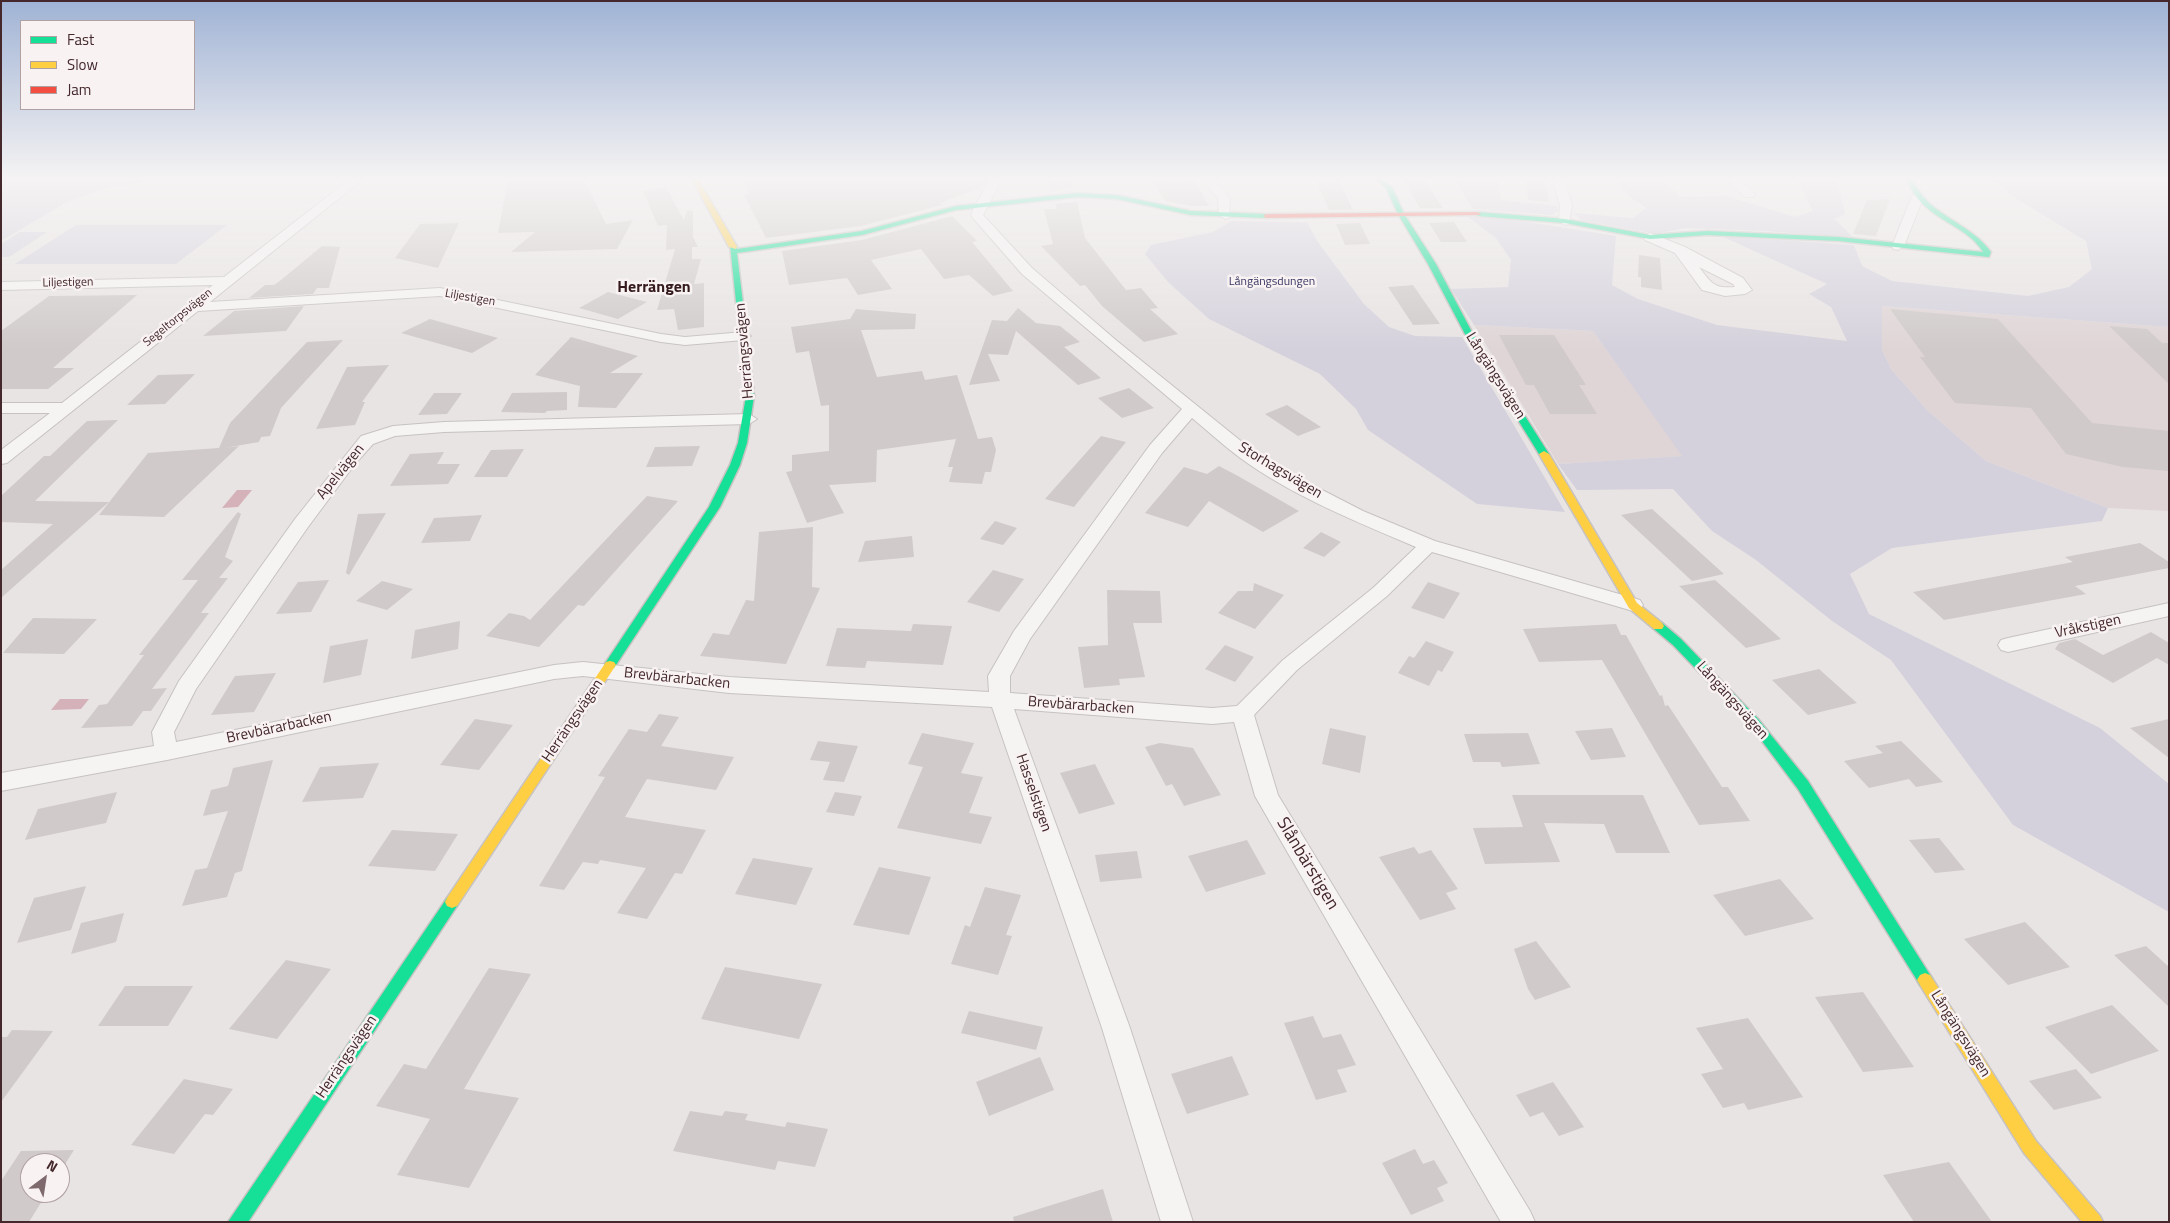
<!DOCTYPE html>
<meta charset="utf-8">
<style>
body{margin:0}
#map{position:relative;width:2170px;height:1223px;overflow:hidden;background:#e9e4e4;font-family:"Titillium Web",sans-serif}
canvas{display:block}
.frame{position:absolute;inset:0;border:2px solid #44282b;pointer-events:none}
.legend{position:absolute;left:20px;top:20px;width:175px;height:90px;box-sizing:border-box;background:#f8f2f3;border:1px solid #b0a1a3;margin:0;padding:6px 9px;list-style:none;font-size:15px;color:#44282b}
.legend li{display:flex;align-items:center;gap:10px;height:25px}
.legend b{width:25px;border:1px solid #b0a1a3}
.north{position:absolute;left:20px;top:1153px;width:50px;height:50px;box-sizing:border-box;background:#f8f2f3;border:1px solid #b0a1a3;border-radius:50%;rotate:31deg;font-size:14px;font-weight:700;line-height:20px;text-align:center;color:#44282b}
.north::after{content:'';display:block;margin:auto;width:18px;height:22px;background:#7e6a6c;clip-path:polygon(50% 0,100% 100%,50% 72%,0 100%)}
</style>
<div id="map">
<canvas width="2170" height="1223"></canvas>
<div class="frame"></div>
<ul class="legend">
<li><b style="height:6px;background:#16e098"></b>Fast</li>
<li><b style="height:6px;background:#ffcf43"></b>Slow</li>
<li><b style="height:6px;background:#f24e42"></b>Jam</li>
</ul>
<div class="north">N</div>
</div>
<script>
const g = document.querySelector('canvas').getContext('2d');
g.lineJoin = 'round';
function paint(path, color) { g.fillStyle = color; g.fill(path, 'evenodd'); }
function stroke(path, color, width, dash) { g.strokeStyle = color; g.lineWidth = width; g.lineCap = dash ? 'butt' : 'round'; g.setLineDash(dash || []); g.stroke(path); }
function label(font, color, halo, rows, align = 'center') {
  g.font = font + ' "Titillium Web",sans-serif'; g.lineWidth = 5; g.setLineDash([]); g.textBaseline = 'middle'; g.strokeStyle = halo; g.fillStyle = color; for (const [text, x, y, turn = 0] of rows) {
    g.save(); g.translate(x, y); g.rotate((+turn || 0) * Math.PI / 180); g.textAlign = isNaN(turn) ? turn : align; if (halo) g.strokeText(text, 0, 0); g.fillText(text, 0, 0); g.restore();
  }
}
paint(new Path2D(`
 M 1882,306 L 2169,327 L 2169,511 L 2108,508 L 1986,461 L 1928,411 L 1891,369 L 1882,350 Z
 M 1474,325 L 1593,331 L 1683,456 L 1558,464 Z`), '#dfd5d6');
paint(new Path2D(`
 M 1,179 L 158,179 L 104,189 L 67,202 L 1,241 Z
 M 1454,179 L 1498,179 L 1501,200 L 1557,206 L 1558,211 L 1552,215 L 1473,209 Z
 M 1614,179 L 1661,179 L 1681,197 L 1726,196 L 1795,217 L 1813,211 L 1796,179 L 1836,179 L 1845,214 L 1834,219 L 1854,238 L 1766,231 L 1685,228 L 1656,234 L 1581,220 L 1574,213 L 1633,218 L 1646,208 L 1630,197 Z
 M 1990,179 L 2169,179 L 2169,327 L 1882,306 L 1882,350 L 1891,369 L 1928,411 L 1986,461 L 2108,508 L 2102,521 L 1892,548 L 1850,574 L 1869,614 L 2100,728 L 2169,784 L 2169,912 L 2013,825 L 1891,660 L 1832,621 L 1756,560 L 1712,531 L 1673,489 L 1577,490 L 1558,464 L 1682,456 L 1593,331 L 1474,325 L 1451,289 L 1508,287 L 1511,260 L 1496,238 L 1467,216 L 1503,218 L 1616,236 L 1612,285 L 1638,299 L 1717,325 L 1847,341 L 1831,307 L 1809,294 L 1827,284 L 1721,236 L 1854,245 L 1862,266 L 1892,281 L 2028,296 L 2069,287 L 2092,269 L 2086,241 L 2012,196 L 2000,184 Z
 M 1231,221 L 1307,222 L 1317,241 L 1364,304 L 1389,327 L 1415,336 L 1462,337 L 1565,512 L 1477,504 L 1368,430 L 1356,409 L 1320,374 L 1209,319 L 1168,282 L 1145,254 L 1151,245 L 1213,232 Z
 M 76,225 L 227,225 L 176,264 L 15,264 Z
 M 20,232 L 47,232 L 9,257 L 1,257 L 1,244 Z`), '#d4d1dc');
paint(new Path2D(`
 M 237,490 L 252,490 L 238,507 L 222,508 Z
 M 60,699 L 89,699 L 81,709 L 51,710 Z`), '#d5b1b9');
paint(new Path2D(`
 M 508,179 L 584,179 L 606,224 L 633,220 L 617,249 L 511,252 L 535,232 L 498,233 Z
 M 741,179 L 988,179 L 983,187 L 940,203 L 942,205 L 861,226 L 766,238 L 744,195 L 750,194 Z
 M 1048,179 L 1071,179 L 1073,188 L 1051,191 Z
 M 1182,179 L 1194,179 L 1209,206 L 1191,206 L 1166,201 L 1150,180 Z
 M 1402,179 L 1424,179 L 1443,208 L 1420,208 Z
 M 1525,179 L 1545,180 L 1549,202 L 1528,200 Z
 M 1316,180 L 1339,180 L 1353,210 L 1329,210 Z
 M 666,187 L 684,220 L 687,210 L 693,211 L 693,237 L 698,247 L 692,247 L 692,259 L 701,259 L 694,284 L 704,283 L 704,327 L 678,330 L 674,309 L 657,310 L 675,249 L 666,250 L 667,225 L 658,226 L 643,191 Z
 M 1890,199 L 1876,236 L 1853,234 L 1867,200 Z
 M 1077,202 L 1085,238 L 1126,290 L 1141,288 L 1158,308 L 1150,309 L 1178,334 L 1144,342 L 1102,306 L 1085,285 L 1080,286 L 1041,246 L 1053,244 L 1044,209 L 1057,209 L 1056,204 Z
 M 952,216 L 977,241 L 972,242 L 1013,291 L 993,296 L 969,275 L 944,279 L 921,249 L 871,260 L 892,289 L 858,295 L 847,278 L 789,285 L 782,251 L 862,240 Z
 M 1454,222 L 1467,242 L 1441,242 L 1429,223 Z
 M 459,223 L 438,268 L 395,258 L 420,224 Z
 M 1360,223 L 1370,244 L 1345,245 L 1336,224 Z
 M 322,246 L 340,247 L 329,288 L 317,288 L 313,294 L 249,298 L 265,285 L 274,285 L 281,280 Z
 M 1639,255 L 1660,258 L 1662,290 L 1641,287 L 1641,277 L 1638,277 Z
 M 1413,285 L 1440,324 L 1413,325 L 1388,287 Z
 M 608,292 L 647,302 L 618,319 L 579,308 Z
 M 137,295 L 53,368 L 74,368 L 48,389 L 1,389 L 1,331 L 49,296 Z
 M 304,306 L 286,331 L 203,336 L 234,311 Z
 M 1018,308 L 1036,323 L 1060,326 L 1080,342 L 1064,347 L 1101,378 L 1078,385 L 1016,331 L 1008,355 L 988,354 L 1000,381 L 969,385 L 992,320 L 1007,321 Z
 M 856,309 L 916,314 L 915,329 L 861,330 L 877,377 L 922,371 L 925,380 L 957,375 L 978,439 L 992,437 L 996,450 L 991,472 L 985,472 L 982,484 L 949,482 L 953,467 L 948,467 L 956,439 L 877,450 L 876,482 L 829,485 L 844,513 L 807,523 L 786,472 L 792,471 L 792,455 L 829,451 L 829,405 L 821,406 L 809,351 L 796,353 L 791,327 L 850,319 Z
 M 1890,309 L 1998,319 L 2092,423 L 2169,431 L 2169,471 L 2123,467 L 2066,454 L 2031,408 L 1955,403 L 1920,357 L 1925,357 Z
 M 430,319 L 498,338 L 472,353 L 401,333 Z
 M 2109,326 L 2147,329 L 2162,343 L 2169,343 L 2169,384 Z
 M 1499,335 L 1554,335 L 1586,385 L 1579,385 L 1597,414 L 1550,414 L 1534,385 L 1526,385 Z
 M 571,337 L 638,356 L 610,373 L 643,373 L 616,408 L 578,407 L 580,386 L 535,375 Z
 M 343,340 L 281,408 L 270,436 L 261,437 L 259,442 L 224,448 L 239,446 L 164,517 L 99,515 L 148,453 L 219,448 L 230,423 L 307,342 Z
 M 389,365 L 362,402 L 365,402 L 355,425 L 316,429 L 347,367 Z
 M 195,374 L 165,404 L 127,405 L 158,375 Z
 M 1129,388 L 1154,408 L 1122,418 L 1098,398 Z
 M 567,392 L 567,410 L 547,411 L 545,413 L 501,412 L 512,393 Z
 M 434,393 L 462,393 L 447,414 L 418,415 Z
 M 1287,405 L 1321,427 L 1298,436 L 1265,414 Z
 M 118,420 L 35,501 L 109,502 L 1,598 L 1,570 L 53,524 L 1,522 L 1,496 L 44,456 L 50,456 L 87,421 Z
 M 1101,436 L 1126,442 L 1074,507 L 1045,499 Z
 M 700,446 L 692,466 L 646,467 L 655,447 Z
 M 524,449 L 507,477 L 474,477 L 491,450 Z
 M 444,452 L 437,464 L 460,464 L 448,484 L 390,486 L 410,454 Z
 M 1219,466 L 1238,476 L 1299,511 L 1263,532 L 1209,501 L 1188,527 L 1145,513 L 1184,467 L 1207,474 Z
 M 647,496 L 678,501 L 584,606 L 578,605 L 539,647 L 486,636 L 509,613 L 524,616 L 530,620 Z
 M 1652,509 L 1724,574 L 1692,581 L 1621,515 Z
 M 238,512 L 241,514 L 225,557 L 233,561 L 219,578 L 228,578 L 201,613 L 209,613 L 152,689 L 167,688 L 151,711 L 143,711 L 132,726 L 81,728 L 99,705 L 107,704 L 144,655 L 139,655 L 198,580 L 182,580 Z
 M 386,513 L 349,575 L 346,573 L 358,514 Z
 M 482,515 L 470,541 L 421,543 L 434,518 Z
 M 995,521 L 1017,528 L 1003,545 L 980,539 Z
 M 813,527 L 812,587 L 820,588 L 786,664 L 700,656 L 713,633 L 729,635 L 746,600 L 754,601 L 759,532 Z
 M 1321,532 L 1341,542 L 1324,557 L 1303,548 Z
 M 912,536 L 914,557 L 858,562 L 865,541 Z
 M 2140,543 L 2169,562 L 2169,568 L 2075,586 L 2086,594 L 1944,620 L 1913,592 L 2073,562 L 2065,557 Z
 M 993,570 L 1024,579 L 999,612 L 967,602 Z
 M 329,580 L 311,612 L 276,614 L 298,582 Z
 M 1715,580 L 1781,639 L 1746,648 L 1679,586 Z
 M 382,581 L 413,589 L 387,610 L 356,601 Z
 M 1428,582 L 1460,593 L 1444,619 L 1411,608 Z
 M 1254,583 L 1284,595 L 1255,629 L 1218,613 L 1238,591 L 1253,591 Z
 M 1107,590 L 1160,591 L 1162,623 L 1133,623 L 1145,677 L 1119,679 L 1120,685 L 1084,688 L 1078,647 L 1108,645 Z
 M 33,618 L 97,619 L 64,654 L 3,653 Z
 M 460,621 L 458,649 L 411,659 L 415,630 Z
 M 913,624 L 952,626 L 943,665 L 867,661 L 865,668 L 826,666 L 837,628 L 911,631 Z
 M 1616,624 L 1621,635 L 1626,635 L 1660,696 L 1662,695 L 1665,706 L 1668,705 L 1722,787 L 1728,787 L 1750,821 L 1699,825 L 1602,660 L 1539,662 L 1523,629 Z
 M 2151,632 L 2169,643 L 2169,665 L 2157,658 L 2113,683 L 2055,649 L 2059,643 L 2075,639 L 2103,655 Z
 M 368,639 L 361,675 L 323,683 L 330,646 Z
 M 1426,641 L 1454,652 L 1442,672 L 1438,670 L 1429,686 L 1398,673 L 1409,656 L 1414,658 Z
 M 1225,645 L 1254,657 L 1235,682 L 1205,669 Z
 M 1819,669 L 1857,703 L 1808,715 L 1772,680 Z
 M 276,673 L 254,712 L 211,715 L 235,676 Z
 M 659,714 L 679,717 L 661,746 L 734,757 L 716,790 L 647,779 L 625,817 L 706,830 L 682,874 L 675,873 L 647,919 L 617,913 L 646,868 L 600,860 L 598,864 L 583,862 L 564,890 L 539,886 L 605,777 L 598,776 L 629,729 L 647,732 Z
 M 475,719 L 513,725 L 479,770 L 440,765 Z
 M 2169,719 L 2169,758 L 2130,728 Z
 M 1330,728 L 1366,736 L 1360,773 L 1322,764 Z
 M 1612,728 L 1626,757 L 1591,760 L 1575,731 Z
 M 922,733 L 974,743 L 961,773 L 983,777 L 969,813 L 992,817 L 981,844 L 897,828 L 923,767 L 908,764 Z
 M 1528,733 L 1540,764 L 1502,767 L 1500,762 L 1473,762 L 1464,734 Z
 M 818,741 L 858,746 L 844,782 L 823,780 L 830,762 L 810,760 Z
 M 1901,741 L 1943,782 L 1916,787 L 1909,779 L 1869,788 L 1844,761 L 1883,753 L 1875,746 Z
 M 1160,743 L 1193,748 L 1221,795 L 1184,806 L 1172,784 L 1166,786 L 1145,747 Z
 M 273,760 L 242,871 L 235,873 L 227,897 L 182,906 L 195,870 L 207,868 L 228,811 L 203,816 L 211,790 L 228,786 L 233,768 Z
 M 379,763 L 363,798 L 302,802 L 320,767 Z
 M 1095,764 L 1115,804 L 1079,814 L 1060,773 Z
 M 117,792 L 106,823 L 25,840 L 38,809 Z
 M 835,792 L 862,796 L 854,816 L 826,812 Z
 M 1512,795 L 1643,795 L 1670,853 L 1616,853 L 1604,824 L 1544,823 L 1560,862 L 1485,864 L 1473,828 L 1523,827 Z
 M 392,830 L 458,834 L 435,871 L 368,866 Z
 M 1939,838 L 1965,870 L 1935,873 L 1909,840 Z
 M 1247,840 L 1266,874 L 1206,892 L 1188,856 Z
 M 1414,847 L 1419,854 L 1431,850 L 1458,889 L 1446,893 L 1456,909 L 1420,920 L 1379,857 Z
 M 1137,851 L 1142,878 L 1100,882 L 1095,855 Z
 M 753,858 L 813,868 L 796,905 L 735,894 Z
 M 879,867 L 931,877 L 909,935 L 853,925 Z
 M 1780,879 L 1814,919 L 1745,936 L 1713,895 Z
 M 86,886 L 71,930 L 17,943 L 34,898 Z
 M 985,887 L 1021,895 L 1006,935 L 1012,936 L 998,975 L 951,964 L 965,925 L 970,927 Z
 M 124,913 L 116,942 L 71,954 L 81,923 Z
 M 2025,922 L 2070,967 L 2008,985 L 1964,939 Z
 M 1536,941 L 1571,987 L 1535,1000 L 1528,989 L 1514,949 Z
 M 2146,946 L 2169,967 L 2169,1007 L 2114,955 Z
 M 286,960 L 331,969 L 277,1039 L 229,1029 Z
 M 725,967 L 822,984 L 799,1039 L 701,1019 Z
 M 489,968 L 531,974 L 464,1089 L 519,1098 L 469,1188 L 397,1175 L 430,1119 L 376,1106 L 404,1064 L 426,1069 Z
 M 125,986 L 193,986 L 168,1026 L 98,1026 Z
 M 1863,992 L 1914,1067 L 1863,1072 L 1815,997 Z
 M 2112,1005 L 2159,1051 L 2091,1074 L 2045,1027 Z
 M 969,1011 L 1043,1027 L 1036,1050 L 961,1033 Z
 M 1313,1016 L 1323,1038 L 1341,1034 L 1356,1065 L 1337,1070 L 1347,1092 L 1316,1100 L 1284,1023 Z
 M 1748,1018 L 1803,1097 L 1748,1110 L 1744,1103 L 1723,1108 L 1701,1074 L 1723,1069 L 1696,1028 Z
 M 12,1030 L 53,1031 L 1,1102 L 1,1037 L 7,1037 Z
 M 1232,1056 L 1249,1095 L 1187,1114 L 1171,1074 Z
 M 1040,1057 L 1054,1090 L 989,1116 L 976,1082 Z
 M 2076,1069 L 2102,1098 L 2054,1110 L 2029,1081 Z
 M 184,1079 L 233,1089 L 213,1115 L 205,1114 L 174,1154 L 131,1145 Z
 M 1553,1082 L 1584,1127 L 1559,1136 L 1543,1112 L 1530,1117 L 1516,1095 Z
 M 690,1111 L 722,1116 L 725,1111 L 748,1114 L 745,1120 L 785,1127 L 787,1122 L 828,1129 L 815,1167 L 778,1161 L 775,1170 L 673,1151 Z
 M 1415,1149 L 1423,1164 L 1434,1160 L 1448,1183 L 1437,1188 L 1444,1201 L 1411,1215 L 1382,1163 Z
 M 74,1150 L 60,1172 L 60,1163 L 30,1163 L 30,1193 L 47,1193 L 29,1222 L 1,1222 L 1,1181 L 21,1151 Z
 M 1949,1162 L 1992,1222 L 1914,1222 L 1883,1175 Z
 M 1103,1189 L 1113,1222 L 1014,1222 L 1013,1217 Z`), '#d0caca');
const street = new Path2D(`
 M 350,179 L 363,179 L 210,302 L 440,288 L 661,334 L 685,337 L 744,332 L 751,336 L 744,340 L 685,345 L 661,342 L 440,296 L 198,311 L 7,463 L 1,464 L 1,450 L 50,413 L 1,413 L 1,403 L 62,403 L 213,285 L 1,290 L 1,282 L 224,277 Z
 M 990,179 L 1002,179 L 983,215 L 1032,268 L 1117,341 L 1252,450 L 1297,477 L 1363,511 L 1435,541 L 1640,600 L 1643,605 L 1640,610 L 1633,611 L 1432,552 L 1387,596 L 1297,670 L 1254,715 L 1278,795 L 1530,1211 L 1535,1222 L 1501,1222 L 1255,796 L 1234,722 L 1212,724 L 1014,709 L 1130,1028 L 1193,1222 L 1161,1222 L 1102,1028 L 992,707 L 729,693 L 583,676 L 554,679 L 167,760 L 1,791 L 1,773 L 154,746 L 152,732 L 179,681 L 295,519 L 361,436 L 393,426 L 444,422 L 749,414 L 757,419 L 749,424 L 444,432 L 395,436 L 373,444 L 355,464 L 308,527 L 196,689 L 174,732 L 176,742 L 554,665 L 583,662 L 729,677 L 989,692 L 988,676 L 1014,631 L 1150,445 L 1182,409 L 1022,274 L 973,218 L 971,215 L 973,210 ZM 1192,418 C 1208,431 1223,445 1239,457 C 1290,495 1357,522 1416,547 L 1373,588 L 1283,660 L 1237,706 L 1212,708 L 1010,693 L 1010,676 L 1030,639 L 1162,453 Z
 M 1203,179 L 1215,179 L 1230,199 L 1229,218 L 1225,219 L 1219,215 L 1218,199 Z
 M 1552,179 L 1564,179 L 1572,205 L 1569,224 L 1565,225 L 1559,221 L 1560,205 Z
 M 1726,179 L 1738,179 L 1755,194 L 1753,197 L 1745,197 Z
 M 1918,192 L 1924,196 L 1904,246 L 1898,250 L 1893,249 L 1892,246 L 1912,196 Z
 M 1650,233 L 1685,247 L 1743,278 L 1752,290 L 1745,294 L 1725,296 L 1702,290 L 1675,253 L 1645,240 L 1644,237 ZM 1699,267 L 1733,284 L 1735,287 C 1714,289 1711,283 1699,267 Z
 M 2169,603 L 2169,616 L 2008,652 L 2001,650 L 1998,645 L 2001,640 L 2008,638 Z`);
const fast = new Path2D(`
 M 1375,179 L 1382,179 L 1392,187 L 1404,214 L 1436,264 L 1473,334 L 1549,454 L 1547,456 L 1544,457 L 1539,454 L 1465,334 L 1428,264 L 1398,214 L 1386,188 Z
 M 1906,179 L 1912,179 C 1917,188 1922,196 1930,204 C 1950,221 1975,230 1991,252 L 1989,257 L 1839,241 L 1707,235 L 1650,239 L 1565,223 L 1478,216 L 1475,214 L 1478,212 L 1565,219 L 1650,235 L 1707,231 L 1839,237 L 1983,252 C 1970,230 1942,223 1924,205 C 1916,198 1911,189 1906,179 Z
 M 1077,193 L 1117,195 L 1191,211 L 1266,214 L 1269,216 L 1266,218 L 1191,215 L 1117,199 L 1077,197 L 956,210 L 862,235 L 737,253 L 754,396 L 747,443 L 740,465 L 720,507 L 614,668 L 606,668 L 604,665 L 606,662 L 709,507 L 730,465 L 738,443 L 746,396 L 730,245 L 736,245 L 737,249 L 862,231 L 956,206 Z
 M 1658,622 L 1662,623 L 1681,639 L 1758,719 L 1808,781 L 1930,975 L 1933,980 L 1930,985 L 1925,987 L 1920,985 L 1798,789 L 1750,725 L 1673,645 L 1654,629 L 1652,626 L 1654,623 Z
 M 452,896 L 457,898 L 459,902 L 457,906 L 248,1222 L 228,1222 L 447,898 Z`);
const slow = new Path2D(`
 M 692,179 L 698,179 L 737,247 L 736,249 L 729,247 Z
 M 1544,451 L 1549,454 L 1637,603 L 1662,623 L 1664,626 L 1662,629 L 1654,629 L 1629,608 L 1539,454 Z
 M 610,661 L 614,662 L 616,665 L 614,668 L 457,906 L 452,908 L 447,906 L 445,902 L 447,898 L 606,662 Z
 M 1925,973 L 1930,975 L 2036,1141 L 2100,1216 L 2103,1222 L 2082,1222 L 2024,1153 L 1920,985 L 1917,980 L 1920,975 Z`);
const jam = new Path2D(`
 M 1478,212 L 1481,214 L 1480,215 L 1266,218 L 1263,216 L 1266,214 Z`);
stroke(street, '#c7c2c2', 2);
stroke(fast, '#c7c2c2', 3);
stroke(slow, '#c7c2c2', 3);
stroke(jam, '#c7c2c2', 3);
paint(street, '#f6f3f3');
paint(fast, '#16e098');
paint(slow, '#ffcf43');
paint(jam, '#f24e42');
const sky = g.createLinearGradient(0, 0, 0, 350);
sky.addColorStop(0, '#a0b3d5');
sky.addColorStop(0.51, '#f5f3f3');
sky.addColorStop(1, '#f5f3f300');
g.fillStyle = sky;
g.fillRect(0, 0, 2170, 350);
label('12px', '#383561', '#f8f2f3', [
 ["Långängsdungen",1272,282]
]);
label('12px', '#44282b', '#f8f2f3', [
 ["Liljestigen",68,283,-1],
 ["Liljestigen",470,298,10],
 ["Segeltorpsvägen",178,318,-39]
]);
label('15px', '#44282b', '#f8f2f3', [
 ["Herrängsvägen",745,351,-95],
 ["Långängsvägen",1495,376,58],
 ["Storhagsvägen",1280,471,31],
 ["Apelvägen",341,472,-51],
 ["Vråkstigen",2088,627,-12],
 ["Brevbärarbacken",677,679,6],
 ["Långängsvägen",1732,701,48],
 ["Brevbärarbacken",1081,706,4],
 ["Herrängsvägen",573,721,-56],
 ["Brevbärarbacken",279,728,-12],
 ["Hasselstigen",1033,793,71],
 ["Långängsvägen",1960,1034,58],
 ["Herrängsvägen",347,1057,-56]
]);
label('bold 16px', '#351b1d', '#f8f2f3', [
 ["Herrängen",654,288]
]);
label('18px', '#44282b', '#f8f2f3', [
 ["Slånbärstigen",1307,864,59]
]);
</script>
